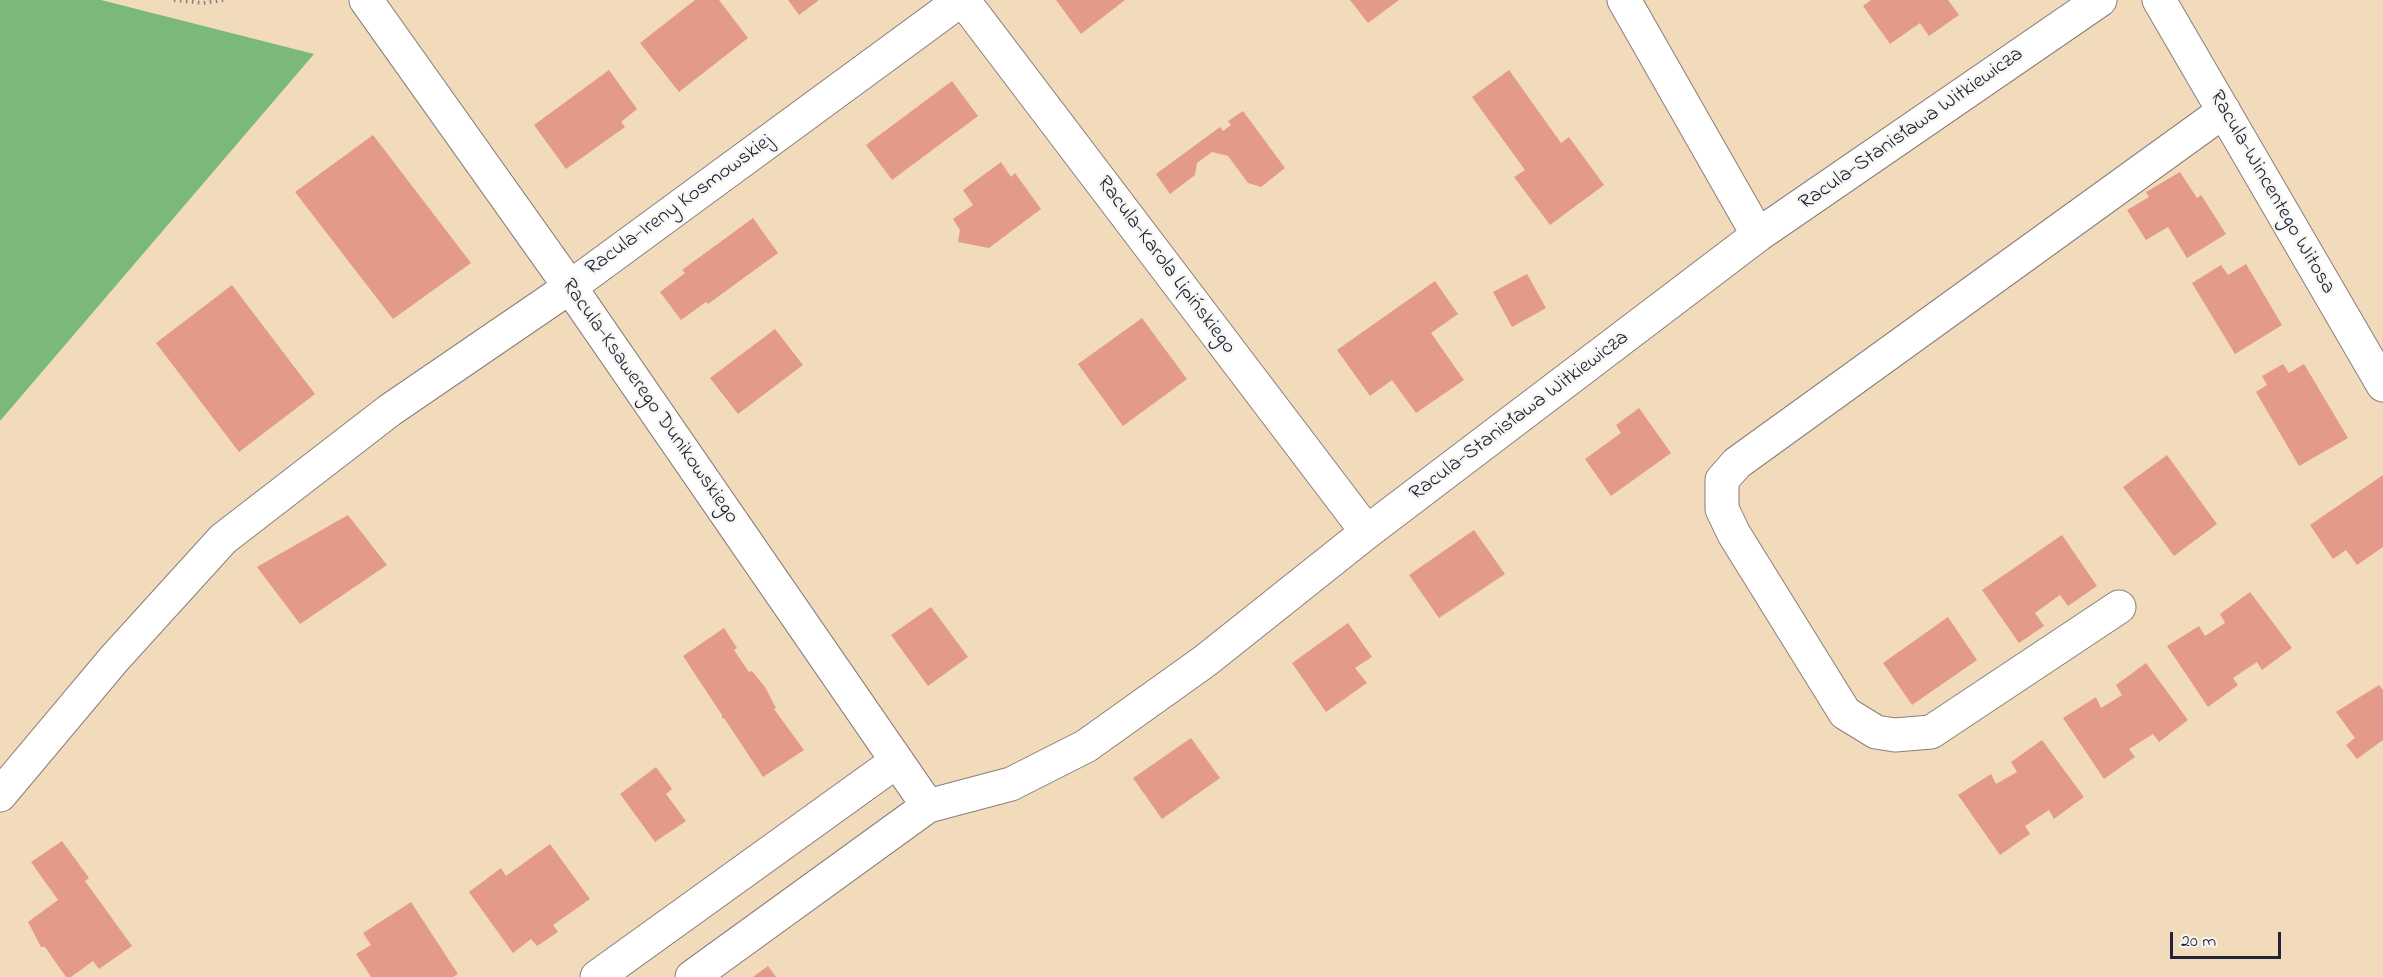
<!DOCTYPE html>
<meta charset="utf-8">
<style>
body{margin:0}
#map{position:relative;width:2383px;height:977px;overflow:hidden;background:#f2dbbb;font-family:"Indie Flower",sans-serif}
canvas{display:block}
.scale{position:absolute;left:2170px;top:932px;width:111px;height:27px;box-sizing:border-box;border:3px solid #22223b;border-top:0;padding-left:8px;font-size:18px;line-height:21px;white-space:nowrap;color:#22223b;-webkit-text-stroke:4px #f6f6f2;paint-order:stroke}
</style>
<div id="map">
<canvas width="2383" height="977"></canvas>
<div class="scale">20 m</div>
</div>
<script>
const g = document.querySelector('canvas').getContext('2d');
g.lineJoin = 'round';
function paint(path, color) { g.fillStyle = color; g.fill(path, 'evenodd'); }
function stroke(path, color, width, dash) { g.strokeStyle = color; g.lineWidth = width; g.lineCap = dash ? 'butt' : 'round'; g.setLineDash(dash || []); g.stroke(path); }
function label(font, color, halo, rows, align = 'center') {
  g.font = font + ' "Indie Flower",sans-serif'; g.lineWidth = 5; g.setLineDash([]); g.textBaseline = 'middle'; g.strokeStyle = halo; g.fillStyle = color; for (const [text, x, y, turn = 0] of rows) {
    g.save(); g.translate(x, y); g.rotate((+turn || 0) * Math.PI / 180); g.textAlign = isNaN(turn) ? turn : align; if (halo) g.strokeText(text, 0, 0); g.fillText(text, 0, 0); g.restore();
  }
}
paint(new Path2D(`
 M 0,0 L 101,0 L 314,54 L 0,421 Z`), '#7ab97a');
paint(new Path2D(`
 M 695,0 L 719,0 L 748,38 L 679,92 L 640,43 Z
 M 788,0 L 819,0 L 799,15 Z
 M 1056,0 L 1125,0 L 1081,34 Z
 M 1350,0 L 1399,0 L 1368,23 Z
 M 1871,0 L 1948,0 L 1959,15 L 1929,36 L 1920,23 L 1890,44 L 1863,6 Z
 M 609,70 L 637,109 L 621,122 L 625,127 L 566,169 L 534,125 Z
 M 1509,70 L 1561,143 L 1569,137 L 1604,185 L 1550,225 L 1514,177 L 1525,170 L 1472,97 Z
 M 952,81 L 978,116 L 892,180 L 866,145 Z
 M 1243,111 L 1285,168 L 1261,187 L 1248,183 L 1228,156 L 1212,152 L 1197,163 L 1195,175 L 1170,194 L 1156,174 L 1220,127 L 1223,131 L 1231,125 L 1228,121 Z
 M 373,135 L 471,263 L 393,319 L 295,192 Z
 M 1001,162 L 1011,177 L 1015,173 L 1041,209 L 989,248 L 958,242 L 960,230 L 953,219 L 973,205 L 963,190 Z
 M 2180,172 L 2197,198 L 2201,195 L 2226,234 L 2187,258 L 2168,227 L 2146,240 L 2127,210 L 2149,197 L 2146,192 Z
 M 753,218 L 778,253 L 708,304 L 706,302 L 681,320 L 660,292 L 685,273 L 682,270 Z
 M 2246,264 L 2282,325 L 2235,354 L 2192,283 L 2221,265 L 2228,275 Z
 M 1527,274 L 1546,308 L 1512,327 L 1493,292 Z
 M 1435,281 L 1458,314 L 1431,333 L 1464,380 L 1416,413 L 1392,380 L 1370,396 L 1337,350 Z
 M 232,285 L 315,394 L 239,452 L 156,343 Z
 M 1142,318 L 1187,379 L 1123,426 L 1078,364 Z
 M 775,329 L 803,365 L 738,414 L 710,378 Z
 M 2283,364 L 2289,373 L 2304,364 L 2348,438 L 2299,466 L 2256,392 L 2267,385 L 2262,376 Z
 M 1639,408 L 1671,453 L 1611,496 L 1585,459 L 1621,433 L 1616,425 Z
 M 2167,455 L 2217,524 L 2174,556 L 2123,487 Z
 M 2383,475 L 2383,547 L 2357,565 L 2346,550 L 2333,559 L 2310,525 Z
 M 348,515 L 387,565 L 300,624 L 257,567 Z
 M 1474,530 L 1505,574 L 1439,618 L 1409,575 Z
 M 2062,535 L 2097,586 L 2068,606 L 2060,595 L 2035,613 L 2044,626 L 2019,643 L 1982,590 Z
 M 2250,592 L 2292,648 L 2262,670 L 2257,662 L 2233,678 L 2238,685 L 2208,707 L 2167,646 L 2199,626 L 2205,636 L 2225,623 L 2220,614 Z
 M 931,607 L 968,657 L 928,686 L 891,635 Z
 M 1948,617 L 1977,660 L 1912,705 L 1883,663 Z
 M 1348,623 L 1372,657 L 1355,668 L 1367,683 L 1326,712 L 1292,663 Z
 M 724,628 L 737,648 L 734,650 L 749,672 L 752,671 L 765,687 L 776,708 L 774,709 L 804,750 L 763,777 L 724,718 L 722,719 L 722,715 L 683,656 Z
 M 2146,663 L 2188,720 L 2159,742 L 2153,734 L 2129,749 L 2135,757 L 2104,779 L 2063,718 L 2096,697 L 2101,708 L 2122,695 L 2116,685 Z
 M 2379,685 L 2383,690 L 2383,740 L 2357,759 L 2346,745 L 2355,738 L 2336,712 Z
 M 1191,738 L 1220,778 L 1162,819 L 1133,778 Z
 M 2042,740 L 2084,797 L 2054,819 L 2049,810 L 2025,826 L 2030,834 L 2000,855 L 1958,795 L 1991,774 L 1996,784 L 2017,772 L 2011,762 Z
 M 656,767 L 672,789 L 666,794 L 686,821 L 655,842 L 620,794 Z
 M 62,841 L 89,878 L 85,881 L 132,946 L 99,969 L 93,961 L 71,977 L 66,977 L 45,947 L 41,947 L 28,922 L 58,900 L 31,862 Z
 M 550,844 L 590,899 L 553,925 L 558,932 L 537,946 L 531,939 L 513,953 L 469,892 L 501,868 L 506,876 Z
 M 411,902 L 458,974 L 453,977 L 371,977 L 356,954 L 371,945 L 363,933 Z
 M 768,966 L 776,977 L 753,977 Z`), '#e49a89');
const minor = new Path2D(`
 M 366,0 L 570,287 L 928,806
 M 963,0 L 1367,532
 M 1624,0 L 1758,235
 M 2159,0 L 2383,385
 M 2119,607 L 1931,732 L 1895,735 L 1876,732 L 1845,713 L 1734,534 L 1722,509 L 1722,480 L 1737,463 L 2224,111
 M 0,795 L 114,659 L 223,539 L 390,410 L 570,287 L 961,0
 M 597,977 L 897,761
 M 692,977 L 928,806 L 1011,784 L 1086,746 L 1205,661 L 1367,532 L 1758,235 L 2100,0`);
stroke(minor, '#8a7e7b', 35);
stroke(new Path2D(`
 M 174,0 L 203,3 L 224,0`), '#8a7e7b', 4, [1.5, 4.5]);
stroke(minor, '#fff', 33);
label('21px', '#22223b', '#f6f6f2', [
 ["Racula-Stanisława Witkiewicza",1912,130,-35],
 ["Racula-Wincentego Witosa",2271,193,60],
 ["Racula-Ireny Kosmowskiej",680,206,-36],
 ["Racula-Karola Lipińskiego",1165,266,53],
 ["Racula-Ksawerego Dunikowskiego",649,402,55],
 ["Racula-Stanisława Witkiewicza",1520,417,-37]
]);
</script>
